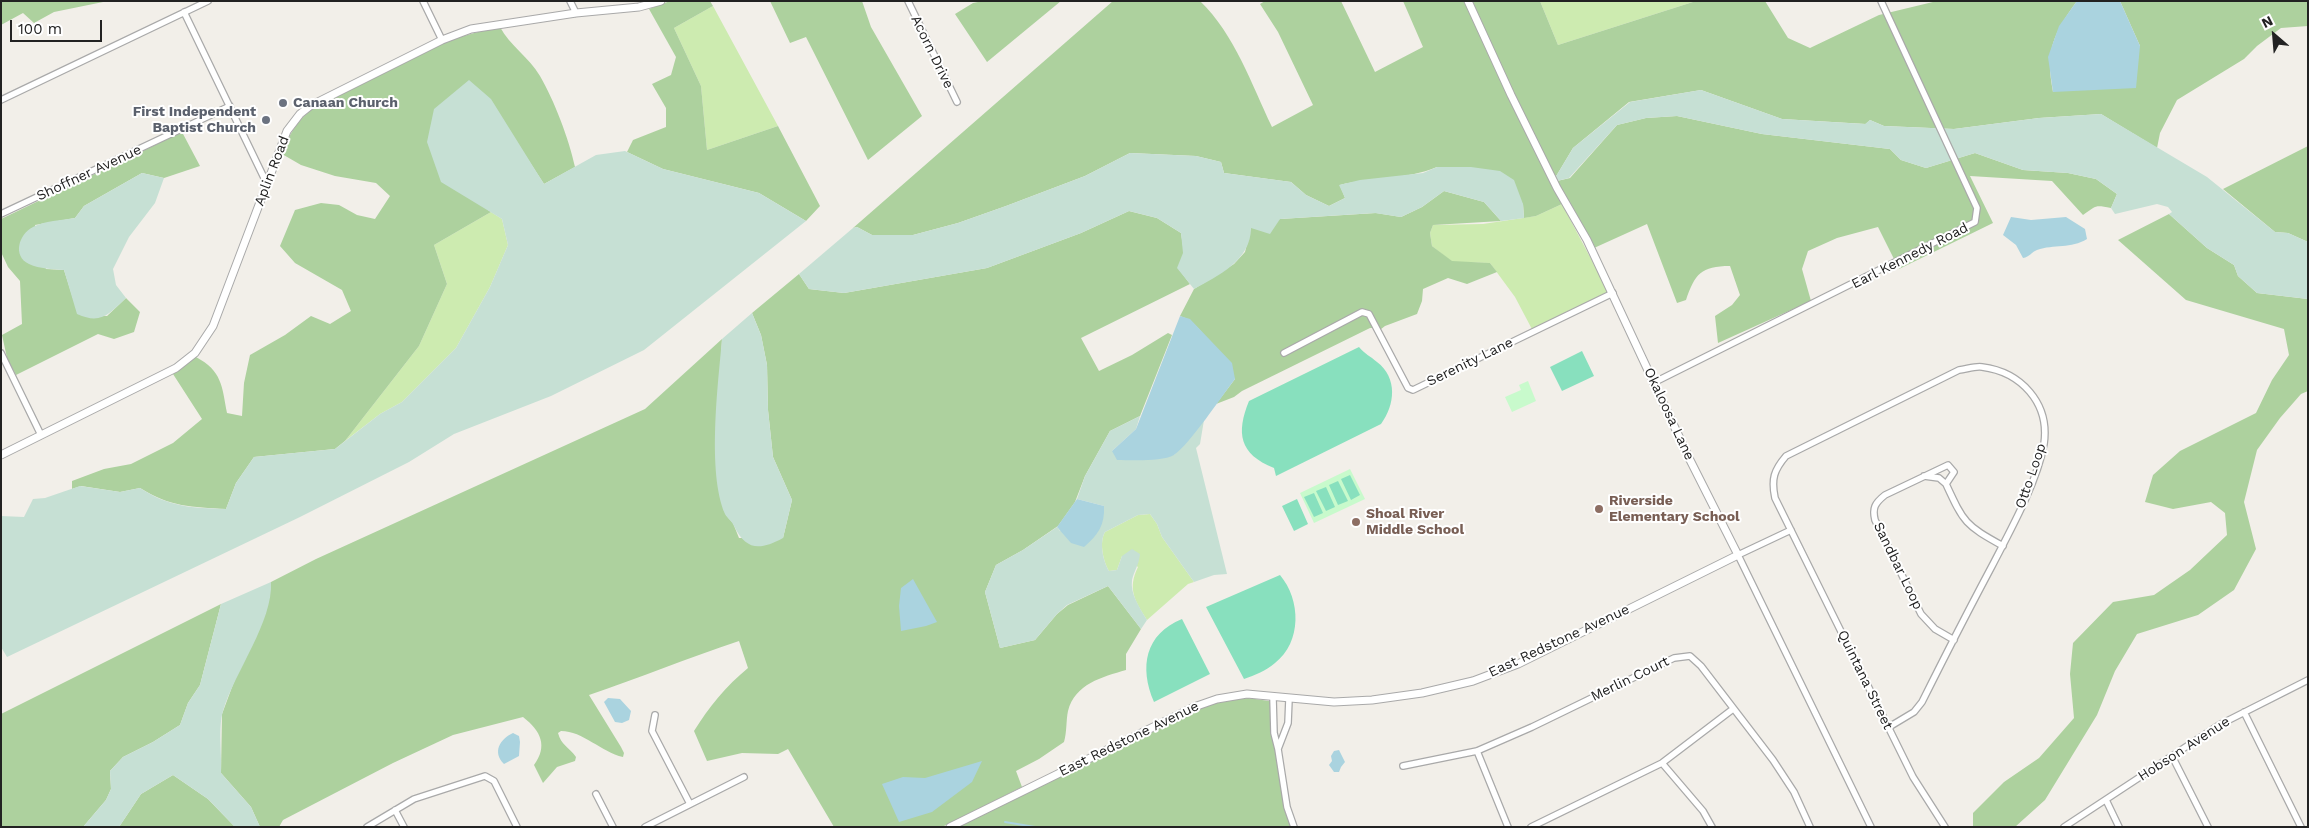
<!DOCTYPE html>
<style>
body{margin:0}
#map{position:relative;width:2309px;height:828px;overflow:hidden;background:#f2efe9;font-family:"Work Sans",sans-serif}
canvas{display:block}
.frame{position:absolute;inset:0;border:2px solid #222;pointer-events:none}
.north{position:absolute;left:2249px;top:10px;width:50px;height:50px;-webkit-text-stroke:4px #fff;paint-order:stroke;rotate:333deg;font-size:14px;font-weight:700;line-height:20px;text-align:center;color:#222}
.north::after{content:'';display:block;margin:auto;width:18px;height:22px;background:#222;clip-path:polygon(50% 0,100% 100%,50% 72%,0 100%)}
.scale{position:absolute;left:10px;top:20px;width:92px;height:22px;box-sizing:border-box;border:2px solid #222;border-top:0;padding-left:6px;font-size:15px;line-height:18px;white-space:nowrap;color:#222;-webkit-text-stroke:4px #fff;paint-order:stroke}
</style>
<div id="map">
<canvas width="2309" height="828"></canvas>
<div class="frame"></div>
<div class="north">N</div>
<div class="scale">100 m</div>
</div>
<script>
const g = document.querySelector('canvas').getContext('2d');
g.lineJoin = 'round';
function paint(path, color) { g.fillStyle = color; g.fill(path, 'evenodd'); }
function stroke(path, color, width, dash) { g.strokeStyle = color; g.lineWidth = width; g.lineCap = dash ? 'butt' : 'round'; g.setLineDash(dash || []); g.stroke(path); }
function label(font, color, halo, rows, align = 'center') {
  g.font = font + ' "Work Sans",sans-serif'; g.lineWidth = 4; g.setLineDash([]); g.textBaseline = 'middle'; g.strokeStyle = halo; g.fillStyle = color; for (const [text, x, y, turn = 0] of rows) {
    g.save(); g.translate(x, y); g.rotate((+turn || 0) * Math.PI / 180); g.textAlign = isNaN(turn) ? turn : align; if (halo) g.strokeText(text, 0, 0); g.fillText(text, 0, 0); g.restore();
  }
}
paint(new Path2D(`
 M 1540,1 L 1696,1 L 1558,45 Z
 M 713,6 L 778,126 L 707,150 L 701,86 L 674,28 Z
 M 1562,204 L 1610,295 L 1534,333 L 1515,297 L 1490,263 L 1452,262 L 1432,246 L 1430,233 L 1433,225 L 1483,224 L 1536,216 Z
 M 491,212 L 502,219 L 508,245 L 490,287 L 456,348 L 402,402 L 380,414 L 345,441 L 419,346 L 447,284 L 434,245 Z
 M 1150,514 L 1157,524 L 1162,537 L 1194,582 L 1188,584 L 1147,620 C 1135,601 1127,589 1138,567 L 1122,556 L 1117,570 L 1109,571 C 1103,561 1099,542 1105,532 L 1138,515 Z`), '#cdebb0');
paint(new Path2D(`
 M 1,1 L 108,1 L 54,12 L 34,23 L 23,13 L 1,25 Z
 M 670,1 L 710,1 L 713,6 L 674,28 L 701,86 L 707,150 L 778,126 L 820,206 L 806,221 L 759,193 L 663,169 L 627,152 L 633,140 L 666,127 L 666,108 L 652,84 L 671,75 L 676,57 L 649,9 Z
 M 770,1 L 862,1 L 871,27 L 922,116 L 868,160 L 806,37 L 790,43 Z
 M 983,1 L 1061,1 L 987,62 L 955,14 L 973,3 Z
 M 1113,1 L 1200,1 C 1235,35 1251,83 1272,127 L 1313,105 L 1278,32 L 1260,4 L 1265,1 L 1341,1 L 1375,72 L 1423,47 L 1403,1 L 1465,1 L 1508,97 L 1562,204 L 1536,216 L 1524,218 L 1523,204 L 1437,167 C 1406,180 1371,177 1340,185 L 1345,198 L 1329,206 L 1306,195 L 1291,182 L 1224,173 L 1221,162 L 1196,156 L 1130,153 L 1085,176 L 1006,206 L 958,223 L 913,235 L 872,235 L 857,227 L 853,228 Z
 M 1472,1 L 1540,1 L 1558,45 L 1696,1 L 1765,1 L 1788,38 L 1810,48 L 1879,15 L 1937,1 L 2077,1 C 2053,34 2045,51 2053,92 L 2140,46 L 2120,1 L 2308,1 L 2308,26 L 2281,28 L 2257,46 L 2244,59 L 2177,100 L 2160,133 L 2157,148 L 2101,114 L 2039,118 L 1954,129 L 1884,126 L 1870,120 L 1866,124 L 1782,119 L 1701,90 L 1629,102 L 1573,148 L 1555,178 L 1513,94 Z
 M 500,27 C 510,46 529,57 540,76 C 554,100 569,139 575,167 L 544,184 L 519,146 L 481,205 L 491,212 L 434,245 L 447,284 L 419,346 L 345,441 L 335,449 L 254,457 L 236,483 L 226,509 C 192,507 170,507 140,488 L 120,492 L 81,486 L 72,489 L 72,481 L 104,469 L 131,464 L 173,443 L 202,419 L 173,374 L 196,357 C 222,371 222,386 227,413 L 242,416 L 244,383 L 250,355 L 285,335 L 311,316 L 330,324 L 351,311 L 342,290 L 295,263 L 280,246 L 295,210 L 321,203 L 339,205 L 357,215 L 375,219 L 390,196 L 376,183 L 335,176 L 301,165 L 282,154 C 289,135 296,122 312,109 C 370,79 436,38 500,27 Z
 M 1677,116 L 1762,134 L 1890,149 L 1901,160 L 1926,168 L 1975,153 L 2023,170 L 2068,173 L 2096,179 L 2117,194 L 2111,208 C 2095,205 2097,205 2083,215 L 2052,181 L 1970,176 L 1993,223 L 1899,269 L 1878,227 L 1837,238 L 1808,251 L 1802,269 L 1811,301 L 1718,343 L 1715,316 L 1732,305 L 1740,295 L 1730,266 C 1701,266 1695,274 1686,300 L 1677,303 L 1647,224 L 1594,248 L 1557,181 L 1570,178 L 1617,125 L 1646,118 Z
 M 182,132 L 200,166 L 164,178 L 142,173 L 84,206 L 75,218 L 35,225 L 46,269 L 64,270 L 78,314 L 107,316 L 126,298 L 140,312 L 134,332 L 114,339 L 98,334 L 16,375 L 7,358 L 2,335 L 22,324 L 20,281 L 8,267 L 1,252 L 1,219 Z
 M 2308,146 L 2308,242 L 2288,233 L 2275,232 L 2223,189 Z
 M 1444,191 L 1484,202 L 1501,221 L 1433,225 L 1430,233 L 1432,246 L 1452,261 L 1490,263 L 1497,272 L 1467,284 L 1448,278 L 1423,289 L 1422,301 L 1417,314 L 1385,326 L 1376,333 L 1373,328 L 1370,328 L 1242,391 L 1234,397 L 1216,404 L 1235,379 L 1199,329 L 1190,320 L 1180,316 L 1194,289 L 1234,264 L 1245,252 L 1251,228 L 1280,219 L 1376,213 L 1401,217 L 1422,207 Z
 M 1129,211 L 1157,218 L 1181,233 L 1184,253 L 1178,268 L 1190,284 L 1081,338 L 1099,371 L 1132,355 L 1168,333 L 1172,335 L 1140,416 L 1110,431 L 1085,476 L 1075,502 L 1058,526 L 1023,550 L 996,565 L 985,592 L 1000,648 L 1035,640 L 1057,614 L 1068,605 L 1108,586 L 1141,629 L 1126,654 L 1126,670 C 1102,677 1075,684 1068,711 C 1066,720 1067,732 1064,742 L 1039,759 L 1016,771 L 1022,787 L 942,827 L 834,827 L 788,749 L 778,754 L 742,753 L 707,761 L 694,731 C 709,707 726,686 748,668 L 739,641 C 688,658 639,678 589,695 L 621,747 L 624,753 L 623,757 C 601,752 583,731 561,731 L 558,733 C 561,745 569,747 576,757 L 575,761 L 557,767 L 543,783 L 534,765 C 548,746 541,731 523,717 L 453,735 L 393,763 L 283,820 L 279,827 L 260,827 L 251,807 L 221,773 L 222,714 L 271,582 L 316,559 L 645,409 L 722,339 L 716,456 L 726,515 L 733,523 L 739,538 L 783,538 L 792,500 L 773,457 L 768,410 L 767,365 L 761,335 L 752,313 L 799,274 L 809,289 L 844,293 L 987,268 L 1081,233 Z
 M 2169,214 L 2207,248 L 2234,265 L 2238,276 L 2257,293 L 2308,299 L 2308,391 L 2301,394 L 2280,418 L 2257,450 L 2244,502 L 2256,549 L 2234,590 L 2198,615 L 2137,634 L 2115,671 L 2097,715 L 2045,800 L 2015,827 L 1973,827 L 1973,813 L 2004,782 L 2039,758 L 2074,718 L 2070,674 L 2073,643 L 2113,602 L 2154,595 L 2190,570 L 2227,535 L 2225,513 L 2211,502 L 2173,509 L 2145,502 L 2153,475 L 2180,451 L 2256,413 L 2272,380 L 2289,355 L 2284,329 L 2186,300 L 2118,240 Z
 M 221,604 L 200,685 L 188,703 L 180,725 L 153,742 L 123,757 L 110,771 L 111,789 L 106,800 L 83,827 L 1,827 L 1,714 Z
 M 1248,698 L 1276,702 L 1275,745 L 1292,827 L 958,827 L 1195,710 L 1218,702 Z
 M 173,775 L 208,799 L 235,827 L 119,827 L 141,794 Z`), '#add19e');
paint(new Path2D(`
 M 469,80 L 491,99 L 544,184 L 596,155 L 625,151 L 663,169 L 759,193 L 806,221 L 644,350 L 551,396 L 454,434 L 409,462 L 300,517 L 7,657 L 1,647 L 1,516 L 24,517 L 33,499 L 45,498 L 80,486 L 120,492 L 140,488 C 169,507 192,508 226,509 L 236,483 L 254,457 L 335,449 L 380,414 L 402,402 L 456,348 L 490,287 L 508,245 L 502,219 L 441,182 L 427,142 L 434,109 Z
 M 1701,90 L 1782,119 L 1865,124 L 1870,120 L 1884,126 L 1954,129 L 2039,118 L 2101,114 L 2207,177 L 2275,232 L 2288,233 L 2308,242 L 2308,299 L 2257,293 L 2238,276 L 2234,265 L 2207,248 L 2169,214 L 2172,212 L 2168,207 L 2157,204 L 2115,214 L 2111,208 L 2117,194 L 2096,179 L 2068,173 L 2023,170 L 1975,153 L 1926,168 L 1901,160 L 1890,149 L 1762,134 L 1677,116 L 1646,118 L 1617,125 L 1569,178 L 1557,181 L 1555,178 L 1573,148 L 1630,102 Z
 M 1130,153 L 1196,156 L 1221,162 L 1224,173 L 1291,182 L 1306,195 L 1329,206 L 1345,198 L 1339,185 L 1360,180 L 1423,173 L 1437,167 L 1471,167 L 1500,171 L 1514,180 L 1523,204 L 1524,218 L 1501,221 L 1484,202 L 1444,191 L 1422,207 L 1401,217 L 1375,213 L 1280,219 L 1270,234 L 1251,228 C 1251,260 1218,276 1194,289 L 1177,268 L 1183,253 L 1181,233 L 1157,218 L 1129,211 L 1081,233 L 987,268 L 844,293 L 809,289 L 799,274 L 853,228 L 857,227 L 872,235 L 913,235 L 958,223 L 1006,206 L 1085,176 Z
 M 142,173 L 164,178 L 155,203 L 129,237 L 113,269 L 116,285 L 126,298 C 109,314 101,325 77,314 L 64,270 C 52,269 40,269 29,264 C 12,256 19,234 33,227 C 44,221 62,220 75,218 L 84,206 Z
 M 752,313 L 761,335 L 767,365 L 768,410 L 773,457 L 792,500 L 783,538 C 759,551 746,550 734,526 C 732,521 727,518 725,514 C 707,472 718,385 722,339 Z
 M 1140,416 L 1136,429 L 1112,451 L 1174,455 L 1204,420 L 1200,444 L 1196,448 L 1227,574 L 1214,575 L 1194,582 L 1162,537 L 1157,524 L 1150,514 L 1138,515 L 1105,532 C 1099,542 1103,561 1109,571 L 1117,570 L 1122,556 L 1132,549 L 1140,554 C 1139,565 1134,571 1132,580 C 1130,594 1140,608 1147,620 L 1141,629 L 1108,586 L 1067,605 L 1057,614 L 1035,640 L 1000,648 L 985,592 L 996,565 L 1023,550 L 1057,527 L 1060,531 L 1104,506 L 1077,499 L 1085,476 L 1110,431 Z
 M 271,582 C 273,622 235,671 223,711 C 218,727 222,755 221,773 L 251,807 L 260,827 L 235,827 L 208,799 L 173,775 L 141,794 L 119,827 L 83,827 L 106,800 L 111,789 L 110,771 L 123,757 L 153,742 L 180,725 L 188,703 L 200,685 L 221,604 Z`), '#c6e0d4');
paint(new Path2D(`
 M 1528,381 L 1536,401 L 1512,412 L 1505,397 L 1521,390 L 1519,385 Z
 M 1350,469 L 1365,499 L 1314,523 L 1300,493 Z`), '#c8facc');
paint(new Path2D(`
 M 1359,347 C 1365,354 1370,356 1377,362 C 1398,378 1395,405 1381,424 L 1276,476 L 1274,468 C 1239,454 1236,433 1249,401 Z
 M 1582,351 L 1594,376 L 1562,391 L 1550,367 Z
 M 1350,475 L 1360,495 L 1351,500 L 1341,479 Z
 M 1338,481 L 1348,501 L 1338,505 L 1329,485 Z
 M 1326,487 L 1335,507 L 1326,511 L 1316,491 Z
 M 1314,493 L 1323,513 L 1314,517 L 1304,497 Z
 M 1297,499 L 1308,524 L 1294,531 L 1282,506 Z
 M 1280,575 C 1301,600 1302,642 1275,663 C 1266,671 1255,675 1244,679 L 1206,607 Z
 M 1182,619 L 1210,674 L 1154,702 C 1139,667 1145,634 1182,619 Z`), '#88e0be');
paint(new Path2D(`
 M 2077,1 L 2120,1 L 2140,46 L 2136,88 L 2053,92 L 2048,57 L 2059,26 Z
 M 2011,217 L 2031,220 L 2066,217 L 2085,229 L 2087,239 C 2071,249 2054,244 2037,250 C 2031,252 2030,257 2023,258 L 2016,245 L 2003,235 Z
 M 1180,316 L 1190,319 L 1232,363 L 1235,379 C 1221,397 1190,444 1174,455 C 1162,462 1131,460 1117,460 L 1112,451 L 1136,429 Z
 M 1077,499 L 1104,506 C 1105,525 1098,535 1084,547 L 1071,543 L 1057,527 Z
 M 913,579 L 937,622 L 926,626 L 901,631 L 899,606 L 901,588 Z
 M 608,698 L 620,699 L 631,711 L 629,720 L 622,723 L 615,722 L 604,702 Z
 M 513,733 L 519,736 L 520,742 L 519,756 L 504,764 C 492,752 500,739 513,733 Z
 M 1339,750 L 1345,762 L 1341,767 L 1339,772 L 1334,772 L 1329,765 L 1332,761 L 1331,756 L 1334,751 Z
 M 982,761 L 972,782 L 932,812 L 899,822 L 882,784 L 903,777 L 925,778 Z`), '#aad3df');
stroke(new Path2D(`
 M 1005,822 L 1035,827`), '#aad3df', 2);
const minor = new Path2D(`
 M 423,1 L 442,40
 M 570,1 L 576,13
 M 908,1 L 957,102
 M 184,12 L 267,184
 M 1,100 L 208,1
 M 1,214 L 230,106
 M 1,353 L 41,435
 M 1284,353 L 1362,312 L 1369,314 L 1408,388 L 1413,390 L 1613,293
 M 1653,383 L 1975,222 L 1977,208 L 1881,1
 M 1924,476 L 1939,478 L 1946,484
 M 1791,530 L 1738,555 L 1871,827
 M 1954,640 L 1935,629 L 1921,614 L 1875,520 C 1872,508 1875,503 1885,495 L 1948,465 L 1954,472 L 1946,484 C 1964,523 1965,525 2003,546
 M 1273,698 L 1274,733 L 1278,749 L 1287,807 L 1294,827
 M 2244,712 L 2301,827
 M 655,715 L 652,731 L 690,804
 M 1889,727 L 1914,712 L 1922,702 C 1945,656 1968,611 1992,566 C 2010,531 2037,483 2044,444 C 2050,403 2021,372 1982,367 C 1975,366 1967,369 1959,370 L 1786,456 C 1774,470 1771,479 1775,498 L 1913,777 L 1945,827
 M 1278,749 L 1288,723 L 1289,699
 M 1477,751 L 1508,827
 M 2172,756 L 2208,827
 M 1662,763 L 1703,811 L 1712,827
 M 1403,766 L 1477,751 L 1532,727 L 1674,658 L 1690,656 L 1701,666 L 1773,760 L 1794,792 L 1810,827
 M 596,794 L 613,827
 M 2106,800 L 2119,827
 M 395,810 L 404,827
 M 367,827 L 414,799 L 485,776 L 494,781 L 517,827
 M 645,827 L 744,777
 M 1531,827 L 1662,763 L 1733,709
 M 2064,827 L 2219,725 L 2308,680`);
const tertiary = new Path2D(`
 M 1,455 L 176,368 L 195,353 L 213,326 L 287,131 L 300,114 L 310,106 L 442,40 L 471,29 L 576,13 L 639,7 L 661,1
 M 950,827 L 1194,707 L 1217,699 L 1247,694 L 1334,702 L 1372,700 L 1422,693 L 1473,681 L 1518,664 L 1738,555 L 1690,460 L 1587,240 L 1557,188 L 1511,95 L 1468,1`);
stroke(minor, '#a9a9a9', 8);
stroke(tertiary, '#a9a9a9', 9);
stroke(minor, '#fff', 5.5);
stroke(tertiary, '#fff', 7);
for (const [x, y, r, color] of [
 [283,103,5,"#6b7280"],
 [266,120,5,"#6b7280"],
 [1599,509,5,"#8d6e63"],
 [1356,522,5,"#8d6e63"]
]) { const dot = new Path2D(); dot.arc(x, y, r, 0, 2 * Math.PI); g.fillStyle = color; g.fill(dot); stroke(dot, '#fff', 2); }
label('14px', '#222', '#fff', [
 ["Acorn Drive",932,52,64],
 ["Aplin Road",272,171,-69],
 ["Shoffner Avenue",89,173,-25],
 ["Earl Kennedy Road",1910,256,-27],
 ["Serenity Lane",1470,362,-26],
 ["Okaloosa Lane",1669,414,65],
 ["Otto Loop",2031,476,-71],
 ["Sandbar Loop",1898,566,64],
 ["East Redstone Avenue",1559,641,-25],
 ["Merlin Court",1630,679,-26],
 ["Quintana Street",1865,680,64],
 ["East Redstone Avenue",1129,739,-26],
 ["Hobson Avenue",2184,749,-33]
]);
label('bold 14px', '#5b616d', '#fff', [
 ["Canaan Church",293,103],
 ["First Independent",256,112,"right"],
 ["Baptist Church",256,128,"right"]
], 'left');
label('bold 14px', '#785e54', '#fff', [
 ["Riverside",1609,501],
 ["Elementary School",1609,517],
 ["Shoal River",1366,514],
 ["Middle School",1366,530]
], 'left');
</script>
